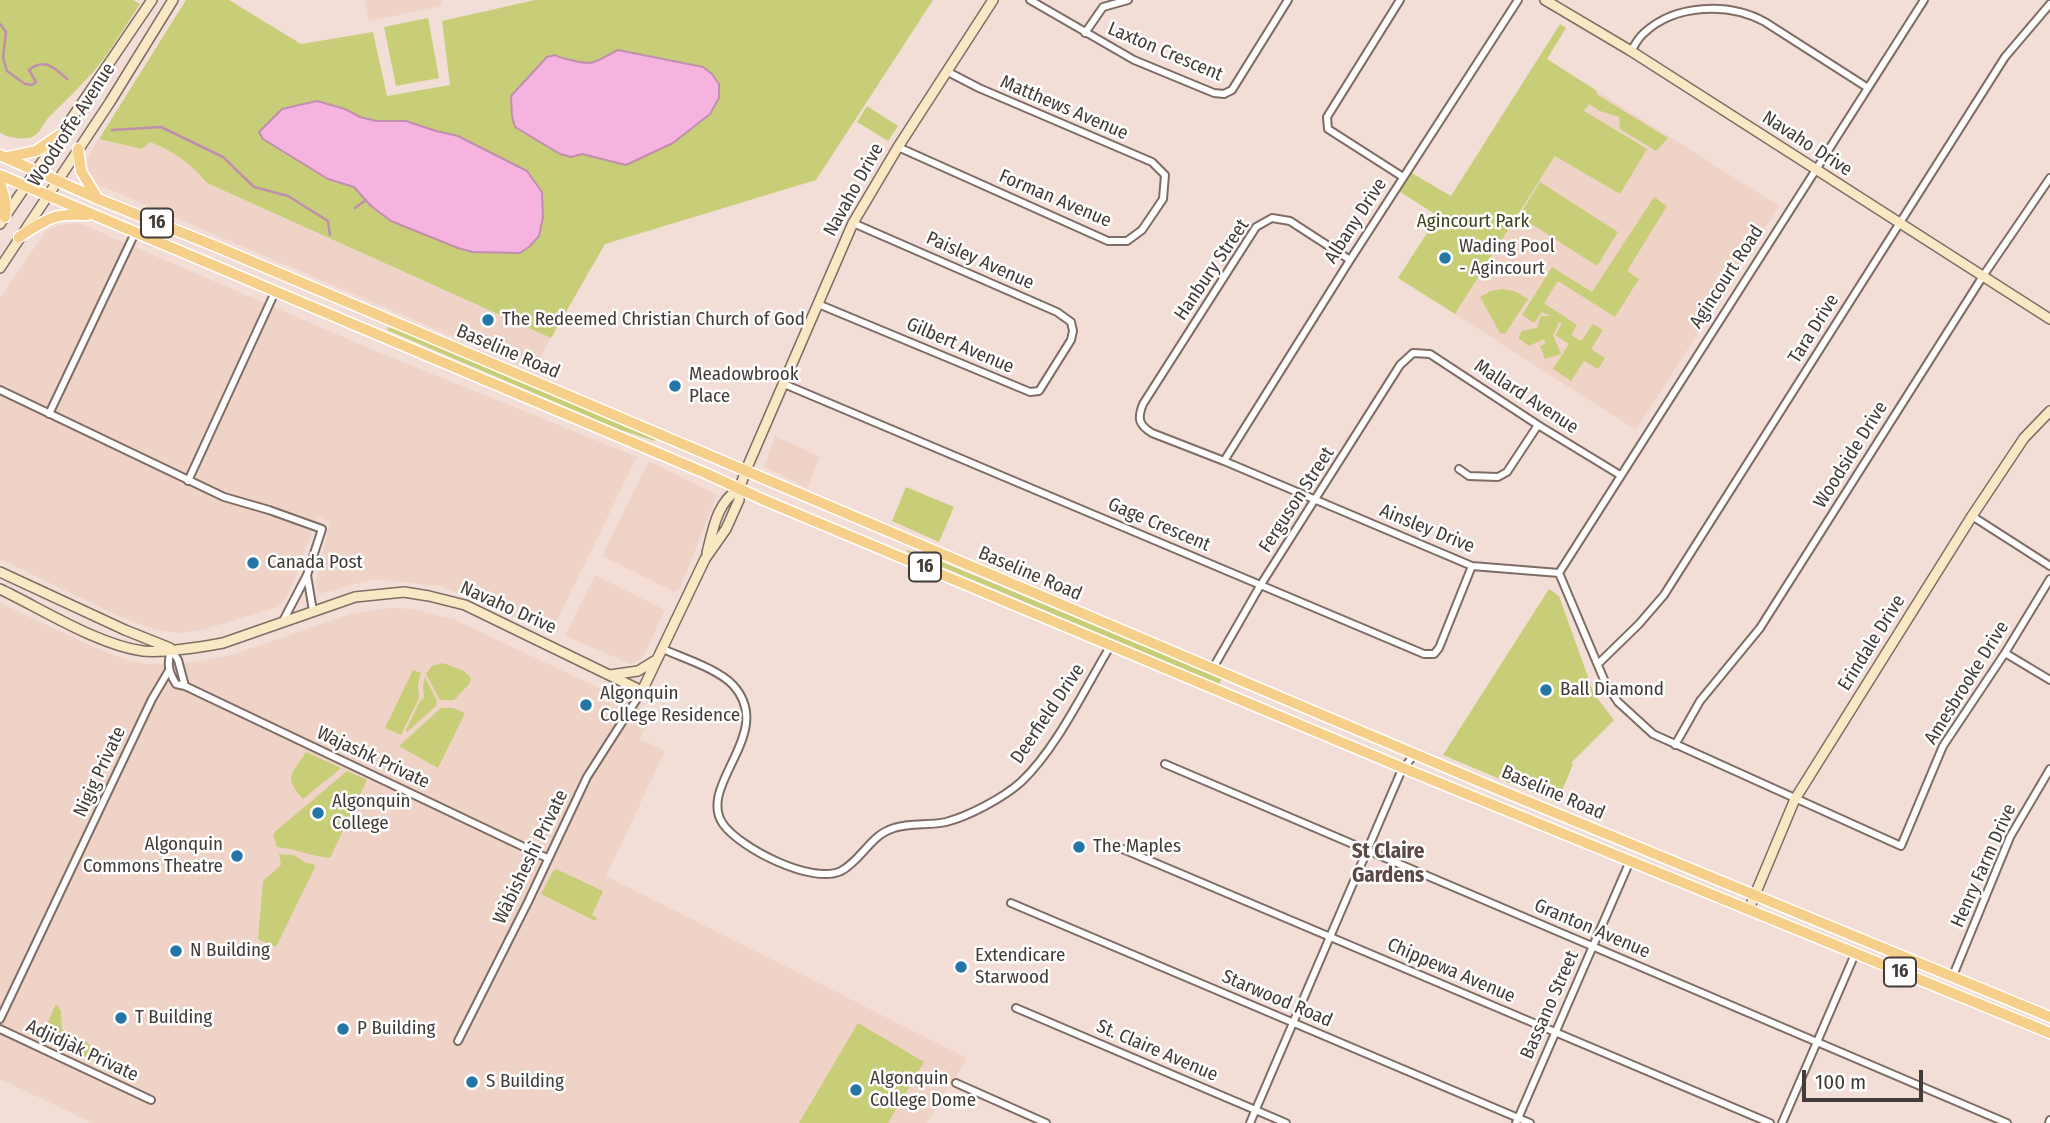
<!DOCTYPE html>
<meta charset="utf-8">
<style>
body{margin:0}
#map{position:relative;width:2050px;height:1123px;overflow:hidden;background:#f2ded6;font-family:"Fira Sans Condensed",sans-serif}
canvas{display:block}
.scale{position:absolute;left:1802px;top:1070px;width:121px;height:32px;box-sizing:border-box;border:4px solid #423b37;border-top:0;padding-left:9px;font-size:21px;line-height:24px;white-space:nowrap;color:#423b37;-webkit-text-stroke:5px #fff;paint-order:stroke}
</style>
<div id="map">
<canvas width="2050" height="1123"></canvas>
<div class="scale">100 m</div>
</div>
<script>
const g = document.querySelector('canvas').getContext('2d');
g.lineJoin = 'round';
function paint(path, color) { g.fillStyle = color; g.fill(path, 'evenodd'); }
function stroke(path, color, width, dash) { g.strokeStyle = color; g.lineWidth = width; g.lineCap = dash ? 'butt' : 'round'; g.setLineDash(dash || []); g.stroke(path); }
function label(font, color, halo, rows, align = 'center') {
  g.font = font + ' "Fira Sans Condensed",sans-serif'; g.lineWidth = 5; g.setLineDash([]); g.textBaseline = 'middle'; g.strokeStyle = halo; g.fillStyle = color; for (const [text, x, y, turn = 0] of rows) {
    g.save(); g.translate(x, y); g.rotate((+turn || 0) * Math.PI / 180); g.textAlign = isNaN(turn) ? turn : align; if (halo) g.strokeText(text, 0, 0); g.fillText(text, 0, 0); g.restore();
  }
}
paint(new Path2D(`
 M 365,0 L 442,0 L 442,6 L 369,21 Z
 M 1597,91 L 1779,206 L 1636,430 L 1455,314 Z
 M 99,139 L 141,149 L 149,142 L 171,151 L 189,162 L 207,183 L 551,338 L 533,371 L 99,185 L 89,172 L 87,158 Z
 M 79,223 L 378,352 L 637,457 L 551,632 L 440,586 L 373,579 L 319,594 L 315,585 L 330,523 L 318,516 L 289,593 L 283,602 L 278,607 L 205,629 L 180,633 L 157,630 L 123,618 L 0,559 L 0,298 L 46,231 L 60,225 Z
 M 775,436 L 820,457 L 807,488 L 764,467 Z
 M 649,461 L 717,495 L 680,588 L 674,592 L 602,556 Z
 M 595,575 L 665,610 L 643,657 L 631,664 L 565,636 Z
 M 0,603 L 91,646 L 123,659 L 146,664 L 197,662 L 231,655 L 354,613 L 392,608 L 412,609 L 455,620 L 652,713 L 640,739 L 665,751 L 606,876 L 967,1058 L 927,1123 L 93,1123 L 0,1079 Z`), '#eed3c6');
paint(new Path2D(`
 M 0,0 L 133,0 L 140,4 C 125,26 111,51 94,71 C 80,87 64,102 49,117 C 43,123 41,133 32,137 C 22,140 9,138 0,133 Z
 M 186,0 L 229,0 L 301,44 L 373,32 L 387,96 L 450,85 L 442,21 L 535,0 L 933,0 L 816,180 L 605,244 L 551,338 L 207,183 C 188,161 176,153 150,142 L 142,149 L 99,139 Z
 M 428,18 L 439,78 L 396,86 L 384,27 Z
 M 1560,24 L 1566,28 L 1547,59 L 1597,91 L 1596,94 L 1668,138 L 1656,151 L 1620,129 L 1619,117 L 1600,111 L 1589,104 L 1584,111 L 1647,149 L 1620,194 L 1555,156 L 1455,314 L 1398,278 L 1438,216 L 1397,190 L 1410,172 L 1451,196 Z
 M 867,106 L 898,126 L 888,141 L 857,122 Z
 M 1540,182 L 1618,232 L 1597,266 L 1519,216 Z
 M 1654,197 L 1667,206 L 1627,271 L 1639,279 L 1615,317 L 1558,281 L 1544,303 L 1577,325 L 1571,335 L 1581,341 L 1593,324 L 1603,330 L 1591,349 L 1605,358 L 1598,369 L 1584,361 L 1571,381 L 1553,369 L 1569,344 L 1555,335 L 1562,324 L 1557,322 L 1558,325 L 1553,335 L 1561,354 L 1545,359 L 1540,346 L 1545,344 L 1544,339 L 1529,346 L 1518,338 L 1522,331 L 1537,328 L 1541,316 L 1550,316 L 1542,312 L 1534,323 L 1522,315 L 1552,267 L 1592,292 Z
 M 1502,289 L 1514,291 L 1528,299 L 1505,334 L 1500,333 L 1480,297 L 1491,291 Z
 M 388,327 L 403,332 L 655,439 L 655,441 L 618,429 L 387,330 Z
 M 906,487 L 954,507 L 939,542 L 892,521 Z
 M 907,550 L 935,559 L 1222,679 L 1219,684 L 907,552 Z
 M 1549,589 L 1559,596 L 1594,694 L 1614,720 L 1571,763 L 1573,764 L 1557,803 L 1443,755 Z
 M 443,663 L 464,671 L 471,678 L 470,683 L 454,700 L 440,700 L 426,674 L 432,666 Z
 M 413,670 L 421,673 L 418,685 L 419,698 L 401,735 L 385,728 Z
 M 425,677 L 437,701 L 436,706 L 407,732 L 406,730 L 420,701 L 424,698 L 423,686 Z
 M 441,708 L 453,708 L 465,713 L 438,768 L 399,746 Z
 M 306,752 L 341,768 L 303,799 C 283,776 291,776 306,752 Z
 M 347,771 L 367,780 L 330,858 C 310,856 296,849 277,847 L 273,836 L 276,831 Z
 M 279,854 L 294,855 L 306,863 L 314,864 L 315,867 L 276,947 L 258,939 L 263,881 L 281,865 Z
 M 556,869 L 603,891 L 592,915 L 597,918 L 595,921 L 541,894 L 553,871 Z
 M 56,1004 L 61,1011 L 62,1029 L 85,1041 L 101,1056 L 122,1068 L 120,1072 L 37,1036 L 36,1031 L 43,1033 Z
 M 858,1023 L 924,1062 L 888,1123 L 799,1123 Z`), '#c8ce78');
const water = new Path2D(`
 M 618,50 L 703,67 L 712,74 L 719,84 L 719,98 L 710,114 L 673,143 L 626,165 L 582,154 L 571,157 L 560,154 L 515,127 L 512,116 L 511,96 L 547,57 L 555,55 C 561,59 564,58 571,60 C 595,67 597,60 618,50 Z
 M 317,101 L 345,109 L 360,117 L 376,121 L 406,121 L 436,131 L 458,136 L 527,171 L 542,192 L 543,217 L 539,236 L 529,247 L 520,253 L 473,252 L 458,248 L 391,221 L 371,206 L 354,187 L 328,179 L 263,139 L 259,132 L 282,109 Z`);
paint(water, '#f6b3df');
stroke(water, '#c08fad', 2);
stroke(new Path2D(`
 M 0,24 L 6,32 L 3,58 L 7,71 L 25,84 L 32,85 L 36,82 L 29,70 C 44,57 55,68 67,79
 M 112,130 L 161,127 L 223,157 L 254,187 L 288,196 L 328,221 L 330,235
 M 355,208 L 366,200`), '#c08fad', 2.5);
const street = new Path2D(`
 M 1030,0 L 1134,60 L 1214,93 L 1224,94 L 1232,90 L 1288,0
 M 1400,0 L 1327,117 L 1328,129 L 1403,177
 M 1085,33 L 1103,7 L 1128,0
 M 1631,51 C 1635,45 1638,38 1644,33 C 1675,4 1729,2 1765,22 L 1868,88
 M 898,147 L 1108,241 L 1127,241 L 1142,230 L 1163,199 L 1165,175 L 1152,162 L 979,88 L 948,72
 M 1350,260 L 1290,221 L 1272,218 L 1256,227 L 1143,404 C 1137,419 1139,425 1152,433 L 1224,461 L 1472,566 L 1559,573
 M 818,304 L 1030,392 L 1039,391 L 1071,340 L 1073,331 L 1071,322 L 1057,312 L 853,223
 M 784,384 L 1424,654 L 1434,654 L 1439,648 L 1472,566
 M 0,390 L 224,497 L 269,510 L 322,529 L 307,575 L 283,621
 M 49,414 L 135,233
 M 1224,461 L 1350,260 L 1518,0
 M 1459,469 L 1469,476 L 1498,477 L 1507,472 L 1538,425
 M 188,481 L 275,292
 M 1972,516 L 2050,566
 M 1559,573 L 1605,682 L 1618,702 L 1653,734 L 1901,846 L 1943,746 L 2005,653 L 2050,579
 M 1559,573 L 1924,0
 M 307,575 L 313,611
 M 171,649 C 167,664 168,671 176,684 L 185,686 L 547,858
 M 171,649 L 178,660 L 185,686
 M 663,649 C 683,658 718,669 733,685 C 777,733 696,785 723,824 C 740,848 812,885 841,871 C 862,860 870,835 894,828 C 911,822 929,826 946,822 C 969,816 1003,798 1021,782 C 1057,748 1085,688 1111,645
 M 2005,653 L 2050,680
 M 1598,664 L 1639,624 L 1664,595 L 2005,57 L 2050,4
 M 1213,668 L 1260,586 L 1400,365 L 1413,353 L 1430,354 L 1538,425 L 1620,475
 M 1675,745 L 1700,701 L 1760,628 L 1983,276 L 2050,178
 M 1165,764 L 2007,1123
 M 1120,848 L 1770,1123
 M 1011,903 L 1530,1123
 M 1952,978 L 2010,837 L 2050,769
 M 1016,1008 L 1286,1123
 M 0,1019 L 152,699 L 168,672
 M 0,1029 L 151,1100
 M 458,1041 L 528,902 L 587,777 L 642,691
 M 956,1083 L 1046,1123
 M 1250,1123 L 1400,774 L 1414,754
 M 1516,1123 L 1630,861
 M 1782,1123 L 1855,954
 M 2049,1123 L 2050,1120`);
const secondary = new Path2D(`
 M 1545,0 L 1631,51 L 2050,319
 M 0,224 L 152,0
 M 0,268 L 110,102 L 173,0
 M 707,553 C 713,529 717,502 739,489
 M 0,572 L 125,630 L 170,648
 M 0,589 C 42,609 98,645 143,651 C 165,653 201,647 223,643 L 355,597 L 404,592 L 429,596 L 465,605 L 642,691 L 705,559 L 726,529 L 739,500 L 739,489 L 749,463 L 853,223 L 898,147 L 993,0
 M 610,675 L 638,671 L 656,660
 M 1749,909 L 1795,799 L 1972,516 L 2024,438 L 2050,411`);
const primary = new Path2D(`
 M 78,149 L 81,171 L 97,198
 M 0,155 L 98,199 L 215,246 L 1490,786 L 2050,1017
 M 8,157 L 36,151 L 61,134
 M 0,175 L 705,473 L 764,500 L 1403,768 L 2050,1033
 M 0,183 L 5,200 L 5,217
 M 19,237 C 48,219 51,213 87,215`);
stroke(street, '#7e6d65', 10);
stroke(secondary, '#7e6d65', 12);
stroke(primary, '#fff', 13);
stroke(street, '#fff', 6);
stroke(secondary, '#fae8c4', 9);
stroke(primary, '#f6d08a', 10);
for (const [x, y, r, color] of [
 [1445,258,7,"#2476a7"],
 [488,320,7,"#2476a7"],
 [675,386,7,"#2476a7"],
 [253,563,7,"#2476a7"],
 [1546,690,7,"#2476a7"],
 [586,705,7,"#2476a7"],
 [318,813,7,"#2476a7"],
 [1079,847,7,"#2476a7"],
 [237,856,7,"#2476a7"],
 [176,951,7,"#2476a7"],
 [961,967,7,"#2476a7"],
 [121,1018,7,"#2476a7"],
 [343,1029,7,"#2476a7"],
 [472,1082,7,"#2476a7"],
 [856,1090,7,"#2476a7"]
]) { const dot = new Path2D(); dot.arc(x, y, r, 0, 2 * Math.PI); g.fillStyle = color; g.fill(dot); stroke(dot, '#fff', 2.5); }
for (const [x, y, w] of [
 [157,223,32],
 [925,567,32],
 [1900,972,32]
]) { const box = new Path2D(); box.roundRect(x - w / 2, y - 14.5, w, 29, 5); g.fillStyle = '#fff'; g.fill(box); stroke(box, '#423b37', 2); }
label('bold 18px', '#423b37', null, [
 ["16",157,223],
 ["16",925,567],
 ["16",1900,972]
]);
label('19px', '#423b37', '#fff', [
 ["Laxton Crescent",1165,52,23],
 ["Matthews Avenue",1064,108,23],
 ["Woodroffe Avenue",72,125,-57],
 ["Navaho Drive",1807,144,33],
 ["Navaho Drive",854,190,-61],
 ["Forman Avenue",1055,199,23],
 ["Albany Drive",1356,221,-57],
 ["Paisley Avenue",980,261,24],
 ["Hanbury Street",1212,270,-56],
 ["Agincourt Road",1727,277,-57],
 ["Tara Drive",1814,329,-58],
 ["Gilbert Avenue",960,346,23],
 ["Baseline Road",508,352,23],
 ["Mallard Avenue",1526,397,33],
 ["Woodside Drive",1851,455,-58],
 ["Ferguson Street",1297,500,-57],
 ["Gage Crescent",1159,525,23],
 ["Ainsley Drive",1427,529,22],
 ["Baseline Road",1030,574,23],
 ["Navaho Drive",508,608,24],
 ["Erindale Drive",1872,643,-58],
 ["Amesbrooke Drive",1967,683,-58],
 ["Deerfield Drive",1048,714,-56],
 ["Wajashk Private",373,758,25],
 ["Nigig Private",100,772,-65],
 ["Baseline Road",1553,793,23],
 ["Wàbisheshì Private",531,857,-64],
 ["Henry Farm Drive",1984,866,-66],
 ["Granton Avenue",1592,929,23],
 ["Chippewa Avenue",1451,971,23],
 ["Starwood Road",1277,999,23],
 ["Bassano Street",1550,1005,-66],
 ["Adjidjàk Private",82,1051,25],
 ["St. Claire Avenue",1157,1051,23]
]);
label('19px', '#40431a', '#fff', [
 ["Agincourt Park",1473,222]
]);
label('19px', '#423b37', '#fff', [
 ["Wading Pool",1459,247],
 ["- Agincourt",1459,269],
 ["The Redeemed Christian Church of God",502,320],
 ["Meadowbrook",689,375],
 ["Place",689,397],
 ["Canada Post",267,563],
 ["Ball Diamond",1560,690],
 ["Algonquin",600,694],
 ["College Residence",600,716],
 ["Algonquin",332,802],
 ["College",332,824],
 ["Algonquin",223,845,"right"],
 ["Commons Theatre",223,867,"right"],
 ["The Maples",1093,847],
 ["N Building",190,951],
 ["Extendicare",975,956],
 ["Starwood",975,978],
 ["T Building",135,1018],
 ["P Building",357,1029],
 ["Algonquin",870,1079],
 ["College Dome",870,1101],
 ["S Building",486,1082]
], 'left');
label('bold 21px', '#5a4a43', '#fff', [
 ["St Claire",1388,852],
 ["Gardens",1388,876]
]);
</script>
